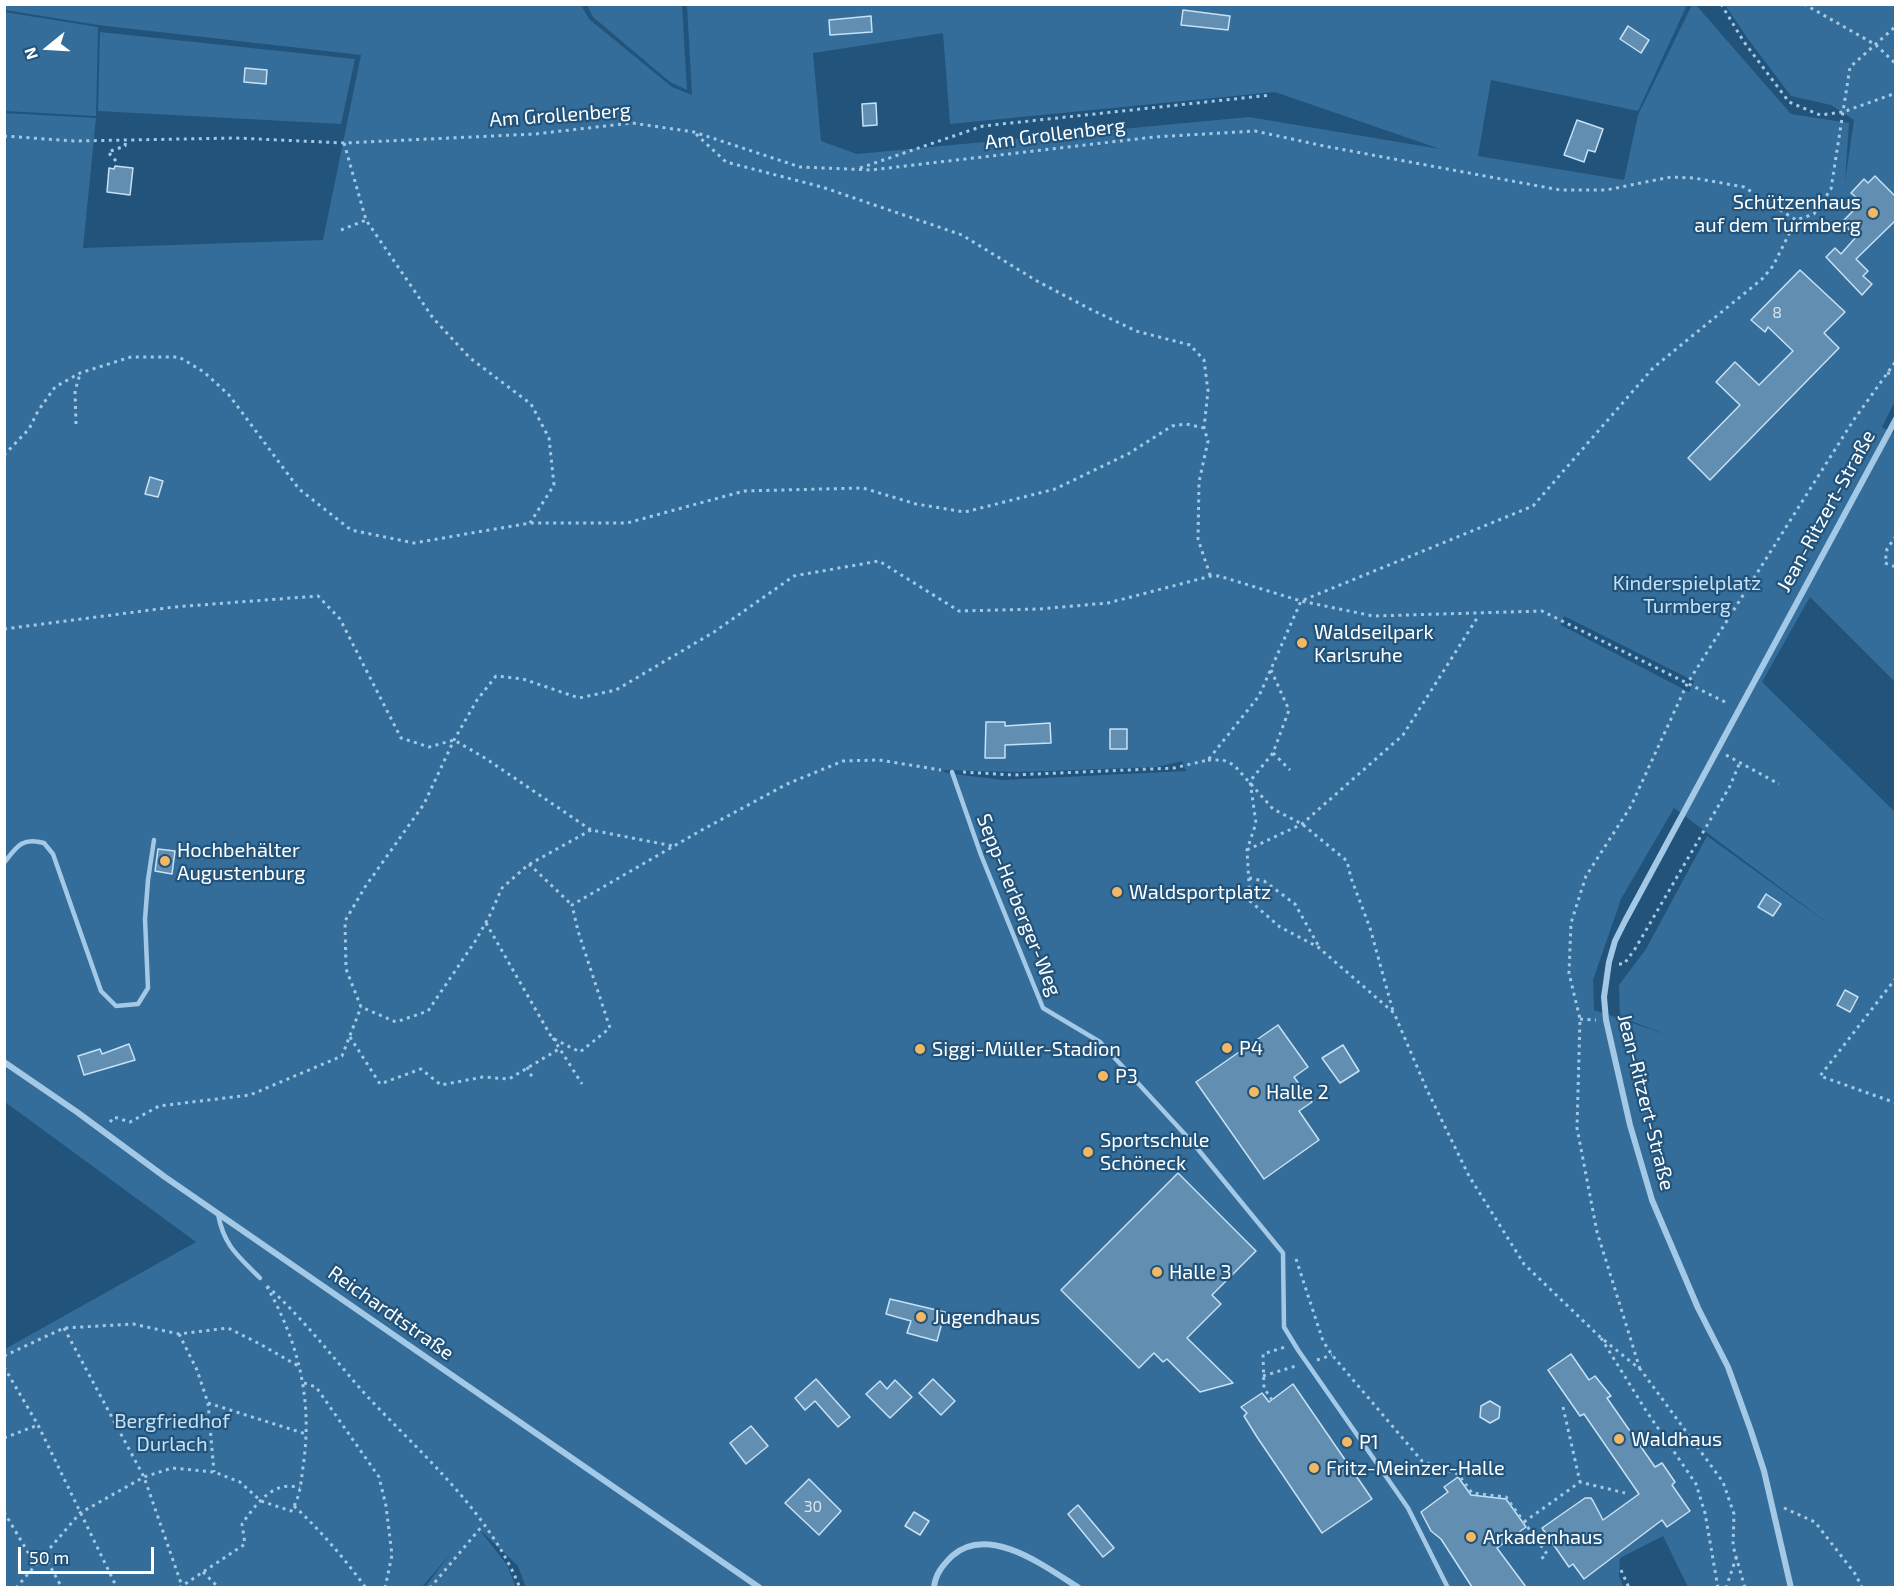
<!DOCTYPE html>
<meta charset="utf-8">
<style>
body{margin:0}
#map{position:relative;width:1900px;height:1592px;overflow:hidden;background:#21537b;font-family:"Exo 2",sans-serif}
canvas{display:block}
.frame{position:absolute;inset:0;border:6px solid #fff;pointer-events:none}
.north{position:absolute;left:18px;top:18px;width:60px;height:60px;-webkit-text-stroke:4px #21537b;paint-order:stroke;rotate:252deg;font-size:16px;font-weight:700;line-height:24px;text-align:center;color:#fff}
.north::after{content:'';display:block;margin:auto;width:21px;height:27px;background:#fff;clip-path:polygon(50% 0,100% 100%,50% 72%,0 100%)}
.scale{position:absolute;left:18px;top:1547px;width:136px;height:27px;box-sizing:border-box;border:3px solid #fff;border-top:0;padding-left:8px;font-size:18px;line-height:21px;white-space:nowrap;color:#fff;-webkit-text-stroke:4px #21537b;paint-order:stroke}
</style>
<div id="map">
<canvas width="1900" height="1592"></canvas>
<div class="frame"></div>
<div class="north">N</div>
<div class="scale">50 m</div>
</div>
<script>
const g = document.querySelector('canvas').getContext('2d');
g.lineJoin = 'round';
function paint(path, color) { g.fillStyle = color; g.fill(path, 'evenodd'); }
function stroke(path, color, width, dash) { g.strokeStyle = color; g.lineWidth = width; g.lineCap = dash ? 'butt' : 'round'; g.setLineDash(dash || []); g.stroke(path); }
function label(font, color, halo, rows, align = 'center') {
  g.font = font + ' "Exo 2",sans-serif'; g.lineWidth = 4.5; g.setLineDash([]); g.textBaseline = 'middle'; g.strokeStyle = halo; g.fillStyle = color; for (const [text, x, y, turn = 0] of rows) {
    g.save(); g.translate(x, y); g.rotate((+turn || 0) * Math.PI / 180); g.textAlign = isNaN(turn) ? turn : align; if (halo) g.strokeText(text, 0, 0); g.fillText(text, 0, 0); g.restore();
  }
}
paint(new Path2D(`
 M 5,5 L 581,5 L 589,19 L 672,87 L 692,95 L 687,5 L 1687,5 L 1638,111 L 1491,80 L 1478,156 L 1624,180 L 1638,115 L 1692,5 L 1696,5 L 1791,114 L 1849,123 L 1845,182 L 1854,120 L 1831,105 L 1791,96 L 1748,39 L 1725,5 L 1895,5 L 1896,399 L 1882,427 L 1895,434 L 1895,682 L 1810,597 L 1762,682 L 1895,812 L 1895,1587 L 1688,1587 L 1663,1536 L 1620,1558 L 1619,1576 L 1624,1588 L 526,1588 L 518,1566 L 479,1529 L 507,1565 L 516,1587 L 425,1587 L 451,1553 L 422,1587 L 5,1587 L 5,1349 L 196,1242 L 5,1102 L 5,113 L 96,118 L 83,248 L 323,240 L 361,55 L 98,25 L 5,10 ZM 943,33 L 950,124 L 1275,92 L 1440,149 L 1249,117 L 857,154 L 821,141 L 813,53 ZM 1564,616 L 1694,681 L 1689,692 L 1561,625 ZM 1182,761 L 1186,771 L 1003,780 L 946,773 L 942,770 L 1018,772 L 1157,767 ZM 1674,808 L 1833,927 L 1707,836 L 1646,949 L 1619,985 L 1620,1017 L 1668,1035 L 1594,1010 L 1593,980 L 1621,899 Z
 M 587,5 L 682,5 L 687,90 L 670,82 L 593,17 Z
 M 4,12 L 98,27 L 96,116 L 5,111 Z
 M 100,32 L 355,59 L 341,124 L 98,111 Z`), '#346d99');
const building = new Path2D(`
 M 1183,10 L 1230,16 L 1228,30 L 1181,25 Z
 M 871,16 L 872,32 L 830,35 L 829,20 Z
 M 1628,26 L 1649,40 L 1641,53 L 1620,39 Z
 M 245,68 L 267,70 L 266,84 L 244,82 Z
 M 876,103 L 877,125 L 863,126 L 862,104 Z
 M 1577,120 L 1603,129 L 1595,152 L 1588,150 L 1584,162 L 1564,155 Z
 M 115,166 L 133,168 L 130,195 L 107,192 L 109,168 L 114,169 Z
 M 1875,176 L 1896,197 L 1896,220 L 1856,259 L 1868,271 L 1863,276 L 1872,284 L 1862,295 L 1826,257 L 1835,248 L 1841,254 L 1856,237 L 1842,222 L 1858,206 L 1853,202 L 1857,198 L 1851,193 L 1864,179 L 1868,183 Z
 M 1800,270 L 1845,312 L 1824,333 L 1839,348 L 1710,480 L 1688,458 L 1740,405 L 1716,382 L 1735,362 L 1759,385 L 1793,351 L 1768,327 L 1765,332 L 1751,320 Z
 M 150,477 L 163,481 L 158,497 L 145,494 Z
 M 986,722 L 1005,722 L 1005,726 L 1050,723 L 1051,743 L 1005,745 L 1005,758 L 985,758 Z
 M 1110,729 L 1127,729 L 1127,749 L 1110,749 Z
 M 158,849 L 175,851 L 172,874 L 155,871 Z
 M 1766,894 L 1781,904 L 1773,916 L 1758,907 Z
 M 1845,990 L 1858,997 L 1850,1012 L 1837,1005 Z
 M 1278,1025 L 1308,1067 L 1294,1077 L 1312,1102 L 1299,1111 L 1319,1140 L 1264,1179 L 1196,1082 Z
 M 129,1044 L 135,1060 L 84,1075 L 78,1056 L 100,1049 L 102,1054 Z
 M 1343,1045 L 1359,1071 L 1340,1083 L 1322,1058 Z
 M 1178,1173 L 1256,1251 L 1212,1295 L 1221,1304 L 1187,1338 L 1233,1383 L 1200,1392 L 1167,1359 L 1163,1362 L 1154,1353 L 1139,1368 L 1061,1290 Z
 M 890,1299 L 945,1312 L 937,1341 L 907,1333 L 911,1321 L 886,1314 Z
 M 1571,1354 L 1589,1380 L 1595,1376 L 1611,1396 L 1607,1398 L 1655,1467 L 1662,1463 L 1675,1482 L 1672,1485 L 1690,1511 L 1667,1527 L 1662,1520 L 1584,1579 L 1573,1564 L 1569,1567 L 1542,1528 L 1585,1498 L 1591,1498 L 1593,1501 L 1603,1520 L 1639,1494 L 1584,1414 L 1580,1416 L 1548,1370 Z
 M 816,1379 L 850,1417 L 838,1427 L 815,1401 L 805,1410 L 795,1398 Z
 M 933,1379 L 955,1401 L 941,1415 L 919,1393 Z
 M 895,1380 L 912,1397 L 890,1418 L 866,1394 L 880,1381 L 887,1389 Z
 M 1293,1384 L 1372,1499 L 1322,1533 L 1257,1437 L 1244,1416 L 1247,1413 L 1241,1407 L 1262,1393 L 1269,1402 Z
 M 1490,1401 L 1500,1407 L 1499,1418 L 1490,1423 L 1480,1417 L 1481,1406 Z
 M 751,1426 L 768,1446 L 746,1464 L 730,1443 Z
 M 1458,1477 L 1471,1495 L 1506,1499 L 1526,1527 L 1497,1548 L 1526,1587 L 1472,1587 L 1441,1539 L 1431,1531 L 1421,1512 L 1448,1492 L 1444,1487 Z
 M 809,1479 L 841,1511 L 819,1535 L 785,1503 Z
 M 1078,1505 L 1114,1548 L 1103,1557 L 1068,1514 Z
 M 914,1512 L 929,1521 L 920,1535 L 905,1526 Z`);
paint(building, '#628fb1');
stroke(building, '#c6e1f5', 1.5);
stroke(new Path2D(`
 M 1721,4 L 1744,42 L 1789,102 L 1820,115 L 1843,112 L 1896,93
 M 1804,4 L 1876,45 L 1896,64
 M 696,134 L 726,162 L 822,187 L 962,235 L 1037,281 L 1090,309 L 1136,331 L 1190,345 L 1204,360 L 1208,391 L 1204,428 L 1208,441 L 1199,482 L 1198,539 L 1210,575
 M 4,136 L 74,141 L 236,138 L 344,143 L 535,134 L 632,123 L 694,132 L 800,167 L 871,170 L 1154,137 L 1255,131 L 1324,146 L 1560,190 L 1606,190 L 1671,177 L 1694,178 L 1744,187 L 1796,220 L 1814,214 L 1831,189 L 1850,67 L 1896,26
 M 344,143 L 366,220 L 433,318 L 470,358 L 531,404 L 549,438 L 554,485 L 530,523
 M 116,161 L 108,152 L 125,146 L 126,140
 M 860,168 L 983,126 L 1271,95
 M 341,230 L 366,220
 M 1887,373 L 1896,375
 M 76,424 L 75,391 L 80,374
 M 4,455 L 29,429 L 38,411 L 55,387 L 80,373 L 131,357 L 179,357 L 204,372 L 229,395 L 299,489 L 351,530 L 414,543 L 530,523 L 627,523 L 744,491 L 863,488 L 916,504 L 965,512 L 1055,489 L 1128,454 L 1172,426 L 1186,424 L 1204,428
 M 1896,536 L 1887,549 L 1885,563 L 1896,567
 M 4,629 L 174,607 L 318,596 L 340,619 L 401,738 L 429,747 L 454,740 L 485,758 L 591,830 L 673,846
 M 1271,670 L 1289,710 L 1273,753 L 1250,781 L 1256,823 L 1247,850 L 1250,901 L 1280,927 L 1318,947 L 1394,1013 L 1427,1090 L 1469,1176 L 1524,1264 L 1599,1336 L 1641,1370 L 1723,1482 L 1734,1514 L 1733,1546 L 1745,1588
 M 1273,753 L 1290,770
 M 1726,755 L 1779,784
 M 1208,760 L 1223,760 L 1234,765 L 1273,809 L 1302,824 L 1347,861 L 1351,878 L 1370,928 L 1393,1011
 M 963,772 L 1013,775 L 1174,768 L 1208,760 L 1259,696 L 1301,601 L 1533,506 L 1653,368 L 1762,279 L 1773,266 L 1796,220
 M 591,830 L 528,865 L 502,888 L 490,915 L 476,940 L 428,1011 L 396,1022 L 361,1007 L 346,969 L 345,921 L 365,887 L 424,804 L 454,740 L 477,700 L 496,676 L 523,679 L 579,698 L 616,690 L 714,632 L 794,576 L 879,561 L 959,611 L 1039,609 L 1108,603 L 1211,576 L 1219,576 L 1301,601 L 1373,616 L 1542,611 L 1729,704
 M 1247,850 L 1302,824 L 1403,735 L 1479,615
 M 529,864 L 572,905
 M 1249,878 L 1264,881 L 1295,904 L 1318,945
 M 486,923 L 552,1038 L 580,1052 L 610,1028 L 578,931 L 572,905 L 700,831 L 787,784 L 843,761 L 879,760 L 941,770
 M 1619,964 L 1624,964 L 1635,949 L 1730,786 L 1740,762
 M 1896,978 L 1820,1076 L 1896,1103
 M 1580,1019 L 1596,1020
 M 350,1037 L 380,1084 L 421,1069 L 441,1085 L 483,1077 L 509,1079 L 559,1049
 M 553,1038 L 582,1084
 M 527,1067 L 533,1079
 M 110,1122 L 114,1117 L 130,1122 L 159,1106 L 250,1095 L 342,1056 L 361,1007
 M 1296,1259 L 1323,1341 L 1332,1355 L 1422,1461 L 1458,1474 L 1472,1493 L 1506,1497 L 1547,1554 L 1540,1560
 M 267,1286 C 304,1319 333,1358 366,1395 C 421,1454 489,1511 520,1588
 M 64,1328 L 144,1477 L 182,1586
 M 179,1334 L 197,1370 L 208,1403 L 214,1472
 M 1601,1338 L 1645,1409 L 1696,1484 L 1705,1513 L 1718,1588
 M 4,1356 L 64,1328 L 133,1324 L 179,1334 L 228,1328 L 260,1344 L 300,1367
 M 1317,1360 L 1332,1355
 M 4,1367 L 38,1425 L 117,1588
 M 1640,1369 L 1597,1232 L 1577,1128 L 1580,1019 L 1569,973 L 1571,923 L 1586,876 L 1631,806 L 1687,684 L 1853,421 L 1896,361
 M 1263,1376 L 1296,1366
 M 304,1383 L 316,1387 L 379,1477 L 386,1506 L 392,1555 L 385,1588
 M 1272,1400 L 1264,1388 L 1263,1354 L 1285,1347
 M 208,1403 L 306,1434
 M 1563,1407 L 1580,1482
 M 4,1438 L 38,1425
 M 294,1506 C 321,1531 344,1558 366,1588
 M 1784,1508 L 1815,1522 L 1856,1575 L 1862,1588
 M 4,1512 L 35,1564
 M 1524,1522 L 1580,1482 L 1625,1493
 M 44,1555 L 62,1588
 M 1621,1570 L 1629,1588
 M 203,1572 L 219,1588
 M 16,1588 L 80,1513 L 144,1477 L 172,1468 L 214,1472 L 240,1482 L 261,1501 L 291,1511 C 300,1498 301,1483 303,1467 C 313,1401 299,1343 266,1285
 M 179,1588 L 245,1544 L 242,1524 C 256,1504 274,1479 300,1488
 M 430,1588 L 483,1525
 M 1726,1588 L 1736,1558`), '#a3c9e6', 3, [3, 4.5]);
stroke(new Path2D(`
 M 952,772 L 981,855 L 1043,1008 L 1100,1042 L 1192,1142 L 1283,1253 L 1284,1327 L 1298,1350 L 1408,1508 L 1448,1588
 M 4,863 C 17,846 22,837 44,843 L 53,854 L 101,991 L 116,1006 L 138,1004 L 148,988 L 145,919 L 148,880 L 154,840
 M 218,1214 C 224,1246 238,1256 260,1278`), '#a3c9e6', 4.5);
stroke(new Path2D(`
 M 4,1062 L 77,1112 L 165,1177 L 760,1588
 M 934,1588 C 935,1574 943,1565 952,1556 C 989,1523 1047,1568 1079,1588
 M 1791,1588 L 1764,1471 L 1751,1431 L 1728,1367 L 1698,1308 L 1652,1200 L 1630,1125 L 1606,1020 L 1604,997 L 1609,962 L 1615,941 L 1625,921 L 1896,419`), '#a3c9e6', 6);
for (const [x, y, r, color] of [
 [1873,213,6,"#f2b864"],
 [1302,643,6,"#f2b864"],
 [165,861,6,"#f2b864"],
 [1117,892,6,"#f2b864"],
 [1227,1048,6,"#f2b864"],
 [920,1049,6,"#f2b864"],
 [1103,1076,6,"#f2b864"],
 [1254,1092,6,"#f2b864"],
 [1088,1152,6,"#f2b864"],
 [1157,1272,6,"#f2b864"],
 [921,1317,6,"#f2b864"],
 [1619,1439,6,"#f2b864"],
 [1347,1442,6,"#f2b864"],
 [1314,1468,6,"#f2b864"],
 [1471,1537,6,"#f2b864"]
]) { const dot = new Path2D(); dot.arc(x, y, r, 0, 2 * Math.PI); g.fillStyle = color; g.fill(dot); stroke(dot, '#21537b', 2); }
label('16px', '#d8e3ec', null, [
 ["8",1777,313],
 ["30",813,1507]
]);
label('20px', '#fff', '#21537b', [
 ["Am Grollenberg",560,115,-4],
 ["Am Grollenberg",1055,134,-7],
 ["Jean-Ritzert-Straße",1826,511,-61],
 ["Sepp-Herberger-Weg",1019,905,68],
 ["Jean-Ritzert-Straße",1646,1102,76],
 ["Reichardtstraße",391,1313,35]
]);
label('20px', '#fff', '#21537b', [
 ["Schützenhaus",1861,202,"right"],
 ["auf dem Turmberg",1861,225,"right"],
 ["Waldseilpark",1314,632],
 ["Karlsruhe",1314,655],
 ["Hochbehälter",177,850],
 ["Augustenburg",177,873],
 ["Waldsportplatz",1129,892],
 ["P4",1239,1048],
 ["Siggi-Müller-Stadion",932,1049],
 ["P3",1115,1076],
 ["Halle 2",1266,1092],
 ["Sportschule",1100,1140],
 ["Schöneck",1100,1163],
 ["Halle 3",1169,1272],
 ["Jugendhaus",933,1317],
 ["Waldhaus",1631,1439],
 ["P1",1359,1442],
 ["Fritz-Meinzer-Halle",1326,1468],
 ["Arkadenhaus",1483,1537]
], 'left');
label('20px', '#c6e1f5', '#21537b', [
 ["Kinderspielplatz",1687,583],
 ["Turmberg",1687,606],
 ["Bergfriedhof",172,1421],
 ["Durlach",172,1444]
]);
</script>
